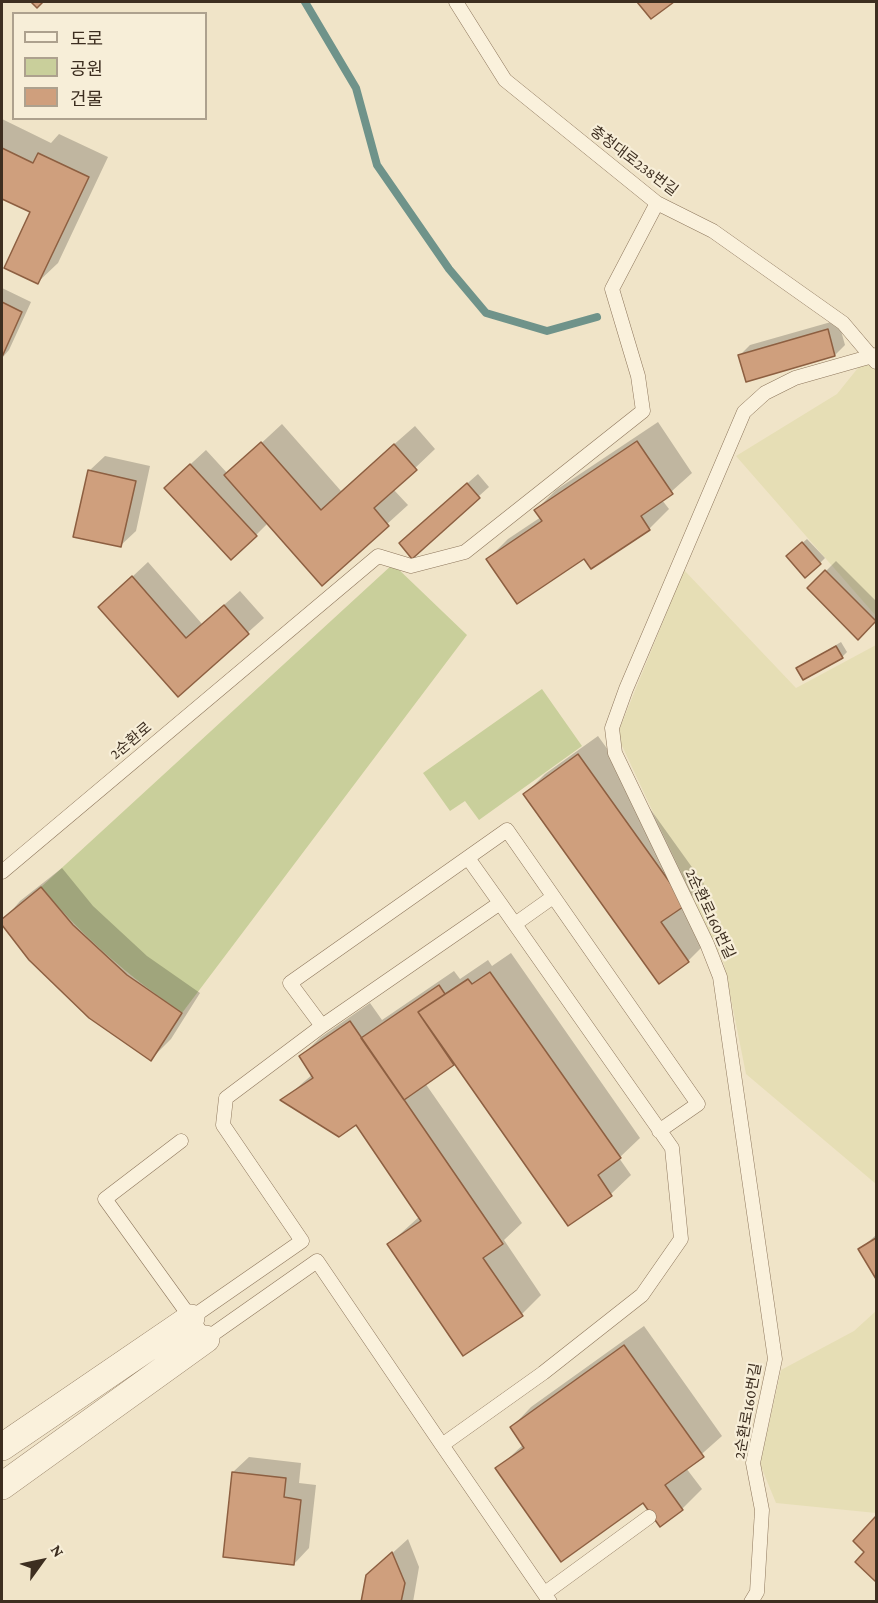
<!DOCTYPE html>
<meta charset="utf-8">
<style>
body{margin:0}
#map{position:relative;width:878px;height:1603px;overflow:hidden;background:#f0e4c8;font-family:"Crimson Pro","Noto Sans KR",serif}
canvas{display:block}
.frame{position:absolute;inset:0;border:3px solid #3d2e20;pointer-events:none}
.legend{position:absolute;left:12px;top:12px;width:195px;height:108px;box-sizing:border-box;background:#f7eed8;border:2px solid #ada18e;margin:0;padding:8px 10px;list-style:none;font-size:18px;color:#3d2e20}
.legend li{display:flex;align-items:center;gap:12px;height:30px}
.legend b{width:30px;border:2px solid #ada18e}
.north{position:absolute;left:12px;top:1531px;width:60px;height:60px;-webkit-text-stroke:4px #f7eed8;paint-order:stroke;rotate:57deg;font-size:16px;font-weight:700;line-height:24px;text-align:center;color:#3d2e20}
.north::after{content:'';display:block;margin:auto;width:21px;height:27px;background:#3d2e20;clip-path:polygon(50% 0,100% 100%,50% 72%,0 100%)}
</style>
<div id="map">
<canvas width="878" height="1603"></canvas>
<div class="frame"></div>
<ul class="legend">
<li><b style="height:8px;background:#faf1dc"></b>도로</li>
<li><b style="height:16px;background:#c9cf9b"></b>공원</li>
<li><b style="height:16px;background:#cf9f7d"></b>건물</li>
</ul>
<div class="north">N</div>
</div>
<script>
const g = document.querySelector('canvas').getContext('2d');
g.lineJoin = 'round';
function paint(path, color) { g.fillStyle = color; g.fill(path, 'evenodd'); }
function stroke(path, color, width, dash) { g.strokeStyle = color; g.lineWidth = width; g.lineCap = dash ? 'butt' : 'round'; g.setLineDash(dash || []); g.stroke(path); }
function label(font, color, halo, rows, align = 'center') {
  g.font = font + ' "Crimson Pro","Noto Sans KR",serif'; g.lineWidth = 4.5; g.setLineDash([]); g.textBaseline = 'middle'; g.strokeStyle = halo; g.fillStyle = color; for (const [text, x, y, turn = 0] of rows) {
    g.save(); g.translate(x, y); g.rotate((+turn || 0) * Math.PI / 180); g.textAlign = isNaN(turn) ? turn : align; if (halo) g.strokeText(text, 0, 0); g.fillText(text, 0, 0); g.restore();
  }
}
paint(new Path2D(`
 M 866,358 L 876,369 L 876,616 L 736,456 L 837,394 Z
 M 684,570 L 796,688 L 876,645 L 876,1184 L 746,1074 L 724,964 L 617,735 Z
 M 876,1311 L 876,1513 L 776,1503 L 760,1464 L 781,1370 L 854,1331 Z`), '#e6deb5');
paint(new Path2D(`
 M 393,564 L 467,635 L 182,1013 C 126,974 85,939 41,887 Z
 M 542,689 L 582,746 L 479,820 L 465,801 L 450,811 L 423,773 Z`), '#c9cf9b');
paint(new Path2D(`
 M 2,119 L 51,143 L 59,134 L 108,157 L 58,263 L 38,282 L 32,212 L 2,197 Z
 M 2,288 L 31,302 L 9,350 L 2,358 Z
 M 838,320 L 845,345 L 835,355 L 740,355 L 750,345 Z
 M 658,422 L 692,473 L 662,500 L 669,509 L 649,529 L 584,557 L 488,559 L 508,539 L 541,517 L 536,510 L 556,490 Z
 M 282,424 L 341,491 L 415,426 L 435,449 L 393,489 L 408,505 L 322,583 L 268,523 L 256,535 L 181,473 L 206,450 L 228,474 Z
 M 105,456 L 150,466 L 136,531 L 120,546 L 89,471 Z
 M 478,474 L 489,487 L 412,556 L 411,533 Z
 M 807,539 L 825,558 L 820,563 L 792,552 Z
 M 836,561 L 876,601 L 876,619 L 858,638 L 809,588 Z
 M 148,562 L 202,624 L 240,591 L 264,618 L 178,695 L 100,607 Z
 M 841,642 L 847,652 L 842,657 L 798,668 Z
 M 598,736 L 704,884 L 685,903 L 708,941 L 688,961 L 659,982 L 525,794 L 545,774 Z
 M 62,868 L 93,906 L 147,956 L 200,993 L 171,1039 L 151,1059 L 30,959 L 2,922 L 20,901 Z
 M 511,953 L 640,1138 L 619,1158 L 631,1175 L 611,1194 L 569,1224 L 455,1062 L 425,1083 L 522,1223 L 504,1240 L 541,1295 L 522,1314 L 389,1244 L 420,1216 L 356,1123 L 283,1100 L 313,1074 L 301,1056 L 321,1037 L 370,1003 L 382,1020 L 454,971 L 460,979 L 488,960 L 492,966 Z
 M 876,1235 L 876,1276 L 860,1249 Z
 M 644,1326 L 722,1436 L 686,1468 L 702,1489 L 682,1509 L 497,1469 L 524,1444 L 512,1427 L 531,1407 Z
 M 249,1457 L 301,1463 L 299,1483 L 316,1485 L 309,1548 L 294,1564 L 233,1472 Z
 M 876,1518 L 876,1580 L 857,1562 L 866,1551 L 856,1541 Z
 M 408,1539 L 419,1567 L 413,1602 L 362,1602 L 367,1576 Z`), '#0003');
stroke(new Path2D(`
 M 305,2 L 356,88 L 377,165 L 449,269 L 486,313 L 547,331 L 597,317`), '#6f938a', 8);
const building = new Path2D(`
 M 31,2 L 43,2 L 37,8 Z
 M 637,2 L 674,2 L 651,19 Z
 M 2,148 L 33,163 L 38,153 L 89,177 L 38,284 L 4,268 L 30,212 L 2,199 Z
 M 2,302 L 22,312 L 2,357 Z
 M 828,329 L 835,356 L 746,382 L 738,355 Z
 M 637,441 L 673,494 L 641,516 L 650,530 L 591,569 L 584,559 L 517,604 L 486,559 L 542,521 L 534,510 Z
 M 261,442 L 321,510 L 394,444 L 417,470 L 374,508 L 389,526 L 322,586 L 224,475 Z
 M 190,464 L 257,536 L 231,560 L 164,488 Z
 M 88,470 L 136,481 L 121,547 L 73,537 Z
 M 467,483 L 480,498 L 412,559 L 399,543 Z
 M 802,542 L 821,564 L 805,578 L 786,556 Z
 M 825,570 L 876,621 L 858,640 L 807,588 Z
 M 132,576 L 186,638 L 224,605 L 249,634 L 178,697 L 98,607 Z
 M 836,646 L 843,658 L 803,680 L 796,668 Z
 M 578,754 L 686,905 L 661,922 L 689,962 L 659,984 L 523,794 Z
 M 41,887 L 73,925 L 127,975 L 182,1013 L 151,1061 L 89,1018 L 29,960 L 2,925 L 2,919 Z
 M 490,972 L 621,1158 L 598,1175 L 612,1196 L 568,1226 L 418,1012 L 468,979 L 472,984 Z
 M 439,985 L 445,994 L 418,1012 L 454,1065 L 404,1100 L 361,1038 Z
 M 350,1021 L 503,1244 L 483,1258 L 523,1316 L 463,1356 L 387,1244 L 421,1221 L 356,1125 L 339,1137 L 280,1100 L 313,1078 L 299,1056 Z
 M 876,1238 L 876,1279 L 858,1249 Z
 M 624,1345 L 704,1457 L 665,1485 L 683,1510 L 660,1527 L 643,1503 L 561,1562 L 495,1468 L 524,1448 L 510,1427 Z
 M 232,1472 L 286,1478 L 284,1497 L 301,1500 L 294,1565 L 223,1557 Z
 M 876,1516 L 876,1582 L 855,1562 L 864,1552 L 853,1541 Z
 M 392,1552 L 405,1583 L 401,1602 L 361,1602 L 366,1575 Z`);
paint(building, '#cf9f7d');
stroke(building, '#8d5f41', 1.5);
const lane = new Path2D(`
 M 456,2 L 505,80 L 657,203 L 713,231 L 843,323 L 876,362
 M 468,858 L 500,903
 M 2,872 L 378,556 L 411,566 L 465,552 L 643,411 L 638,376 L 612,289 L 657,203
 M 515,924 L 553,897
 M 322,1026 L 290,983 L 507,830 L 698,1104 L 659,1131
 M 181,1141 L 105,1199 L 206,1339 L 317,1261 L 442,1445 L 543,1373 L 642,1295 L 681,1239 L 672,1148 L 500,903 L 322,1026 L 226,1098 L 223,1125 L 302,1241 L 191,1318
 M 442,1445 L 550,1602
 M 545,1593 L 649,1517
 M 751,1602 L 757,1592 L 762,1510 L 753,1463 L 775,1359 L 720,977 L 707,944 L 615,753 L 612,728 L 626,689 L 744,412 L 765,393 L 795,378 L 876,355`);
const street = new Path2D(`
 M 2,1447 L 191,1318
 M 2,1486 L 206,1339`);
stroke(lane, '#8d765c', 15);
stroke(street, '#8d765c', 28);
stroke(lane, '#faf1dc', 14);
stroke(street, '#faf1dc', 27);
label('15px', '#3d2e20', '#f7eed8', [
 ["충청대로238번길",634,161,37],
 ["2순환로",131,741,-40],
 ["2순환로160번길",710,914,65],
 ["2순환로160번길",748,1411,-80]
]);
</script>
